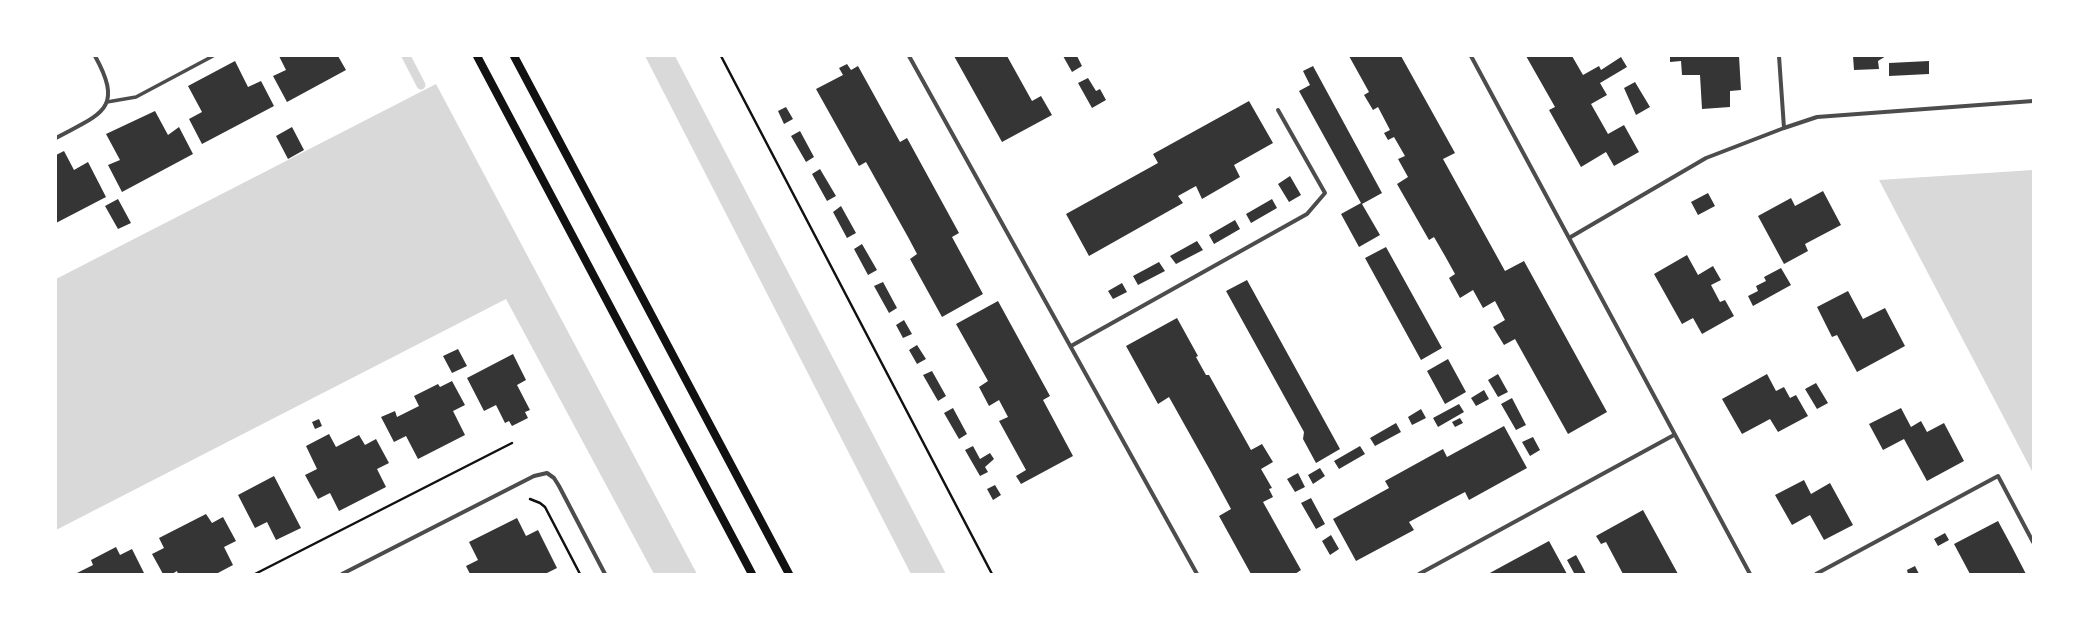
<!DOCTYPE html>
<style>
body{margin:0}
#map{position:relative;width:2089px;height:630px;overflow:hidden;background:#fff;font-family:"Golos Text",sans-serif}
canvas{display:block}
.frame{position:absolute;inset:0;border:57px solid #fff;pointer-events:none}
</style>
<div id="map">
<canvas width="2089" height="630"></canvas>
<div class="frame"></div>
</div>
<script>
const g = document.querySelector('canvas').getContext('2d');
g.lineJoin = 'round';
function paint(path, color) { g.fillStyle = color; g.fill(path, 'evenodd'); }
function stroke(path, color, width, dash) { g.strokeStyle = color; g.lineWidth = width; g.lineCap = dash ? 'butt' : 'round'; g.setLineDash(dash || []); g.stroke(path); }
paint(new Path2D(`
 M 645,56 L 675,56 L 946,574 L 911,574 Z
 M 436,84 L 697,574 L 654,574 L 506,299 L 56,530 L 56,279 Z
 M 2033,170 L 2033,473 L 1879,180 Z`), '#d9d9d9');
stroke(new Path2D(`
 M 406,56 L 421,85`), '#d9d9d9', 9);
paint(new Path2D(`
 M 279,56 L 338,56 L 346,70 L 287,102 L 273,76 L 286,70 Z
 M 954,56 L 1007,56 L 1032,101 L 1041,96 L 1052,115 L 1002,142 Z
 M 1063,56 L 1077,56 L 1082,66 L 1072,72 Z
 M 1349,56 L 1401,56 L 1455,153 L 1443,159 L 1505,271 L 1524,261 L 1607,412 L 1568,434 L 1515,339 L 1504,345 L 1493,327 L 1505,320 L 1495,301 L 1483,308 L 1473,290 L 1460,298 L 1449,278 L 1455,274 L 1445,256 L 1434,237 L 1429,240 L 1397,184 L 1408,177 L 1398,159 L 1405,156 L 1394,137 L 1388,140 L 1384,133 L 1390,130 L 1378,107 L 1373,110 L 1364,95 L 1369,92 Z
 M 1526,56 L 1572,56 L 1583,75 L 1599,66 L 1601,70 L 1621,57 L 1627,67 L 1600,83 L 1607,95 L 1591,104 L 1608,134 L 1624,125 L 1639,152 L 1614,166 L 1606,152 L 1581,167 L 1549,110 L 1555,107 Z
 M 1670,56 L 1739,56 L 1741,90 L 1730,91 L 1730,107 L 1702,109 L 1700,75 L 1682,75 L 1681,61 L 1670,62 Z
 M 1853,56 L 1886,56 L 1878,61 L 1879,69 L 1854,70 Z
 M 235,61 L 248,87 L 261,81 L 274,106 L 202,144 L 189,119 L 202,112 L 188,86 Z
 M 1929,61 L 1929,74 L 1889,76 L 1889,63 Z
 M 847,64 L 851,70 L 858,66 L 900,142 L 907,138 L 959,233 L 952,237 L 983,294 L 942,317 L 910,259 L 917,254 L 908,237 L 866,162 L 859,166 L 816,89 L 843,75 L 839,68 Z
 M 1313,66 L 1382,193 L 1362,204 L 1380,235 L 1359,247 L 1341,214 L 1361,203 L 1299,91 L 1310,85 L 1303,71 Z
 M 1088,78 L 1096,91 L 1100,89 L 1106,100 L 1092,108 L 1078,83 Z
 M 1635,82 L 1650,107 L 1636,115 L 1624,88 Z
 M 1249,101 L 1273,143 L 1234,165 L 1240,177 L 1202,199 L 1196,186 L 1178,196 L 1183,203 L 1089,256 L 1066,214 L 1158,163 L 1153,154 Z
 M 786,107 L 793,119 L 784,124 L 778,111 Z
 M 155,111 L 168,135 L 179,127 L 193,154 L 122,192 L 108,165 L 120,160 L 106,134 Z
 M 292,127 L 304,150 L 288,159 L 276,136 Z
 M 800,131 L 814,157 L 806,162 L 791,136 Z
 M 64,151 L 74,170 L 88,162 L 106,197 L 56,223 L 56,155 Z
 M 820,169 L 836,196 L 827,201 L 812,174 Z
 M 1290,176 L 1301,195 L 1289,202 L 1278,184 Z
 M 1823,191 L 1841,225 L 1805,244 L 1808,251 L 1784,264 L 1758,216 L 1791,198 L 1795,206 Z
 M 1708,193 L 1715,206 L 1698,215 L 1691,202 Z
 M 118,199 L 131,223 L 118,229 L 105,206 Z
 M 1272,199 L 1277,208 L 1251,223 L 1246,214 Z
 M 841,206 L 856,233 L 847,238 L 833,212 Z
 M 1235,220 L 1240,229 L 1214,244 L 1209,235 Z
 M 1197,241 L 1203,250 L 1176,264 L 1170,256 Z
 M 862,244 L 877,270 L 868,275 L 854,249 Z
 M 1386,247 L 1442,348 L 1421,360 L 1365,258 Z
 M 1687,255 L 1698,275 L 1713,266 L 1721,280 L 1711,285 L 1720,302 L 1725,300 L 1734,316 L 1702,334 L 1693,318 L 1682,324 L 1654,274 Z
 M 1159,262 L 1165,271 L 1138,285 L 1133,276 Z
 M 1781,268 L 1791,285 L 1753,306 L 1748,296 L 1758,291 L 1756,286 L 1766,281 L 1764,277 Z
 M 1247,280 L 1340,449 L 1316,463 L 1303,439 L 1304,432 L 1226,291 Z
 M 883,282 L 897,308 L 889,313 L 874,286 Z
 M 1122,283 L 1127,292 L 1113,299 L 1108,291 Z
 M 1848,291 L 1863,319 L 1885,308 L 1905,346 L 1857,372 L 1837,335 L 1832,337 L 1817,307 Z
 M 998,301 L 1050,396 L 1043,400 L 1073,456 L 1021,484 L 1016,476 L 1026,470 L 999,421 L 1008,417 L 999,400 L 989,406 L 979,387 L 988,381 L 956,324 Z
 M 1177,318 L 1198,356 L 1196,357 L 1206,375 L 1209,375 L 1251,450 L 1262,444 L 1273,462 L 1261,469 L 1272,488 L 1269,489 L 1273,497 L 1263,502 L 1301,570 L 1295,574 L 1251,574 L 1219,516 L 1231,509 L 1211,472 L 1169,397 L 1158,404 L 1126,346 Z
 M 904,320 L 912,334 L 903,338 L 896,325 Z
 M 917,345 L 926,359 L 917,364 L 909,350 Z
 M 458,349 L 467,366 L 452,373 L 443,356 Z
 M 513,354 L 526,380 L 517,385 L 530,410 L 525,412 L 528,418 L 512,426 L 509,421 L 505,423 L 496,405 L 484,411 L 467,378 Z
 M 1448,359 L 1466,392 L 1445,404 L 1427,371 Z
 M 932,371 L 946,396 L 938,401 L 923,375 Z
 M 1498,374 L 1508,392 L 1498,397 L 1488,380 Z
 M 1767,374 L 1776,391 L 1784,387 L 1790,398 L 1796,395 L 1808,416 L 1778,432 L 1770,419 L 1742,434 L 1722,399 Z
 M 452,381 L 465,405 L 453,411 L 465,435 L 418,459 L 406,436 L 394,442 L 381,417 L 395,411 L 397,417 L 419,406 L 414,396 L 438,384 L 440,387 Z
 M 1816,383 L 1828,403 L 1817,409 L 1805,389 Z
 M 1484,390 L 1489,399 L 1476,406 L 1471,398 Z
 M 1512,398 L 1526,425 L 1516,430 L 1501,404 Z
 M 1459,404 L 1464,412 L 1438,427 L 1433,418 Z
 M 953,408 L 967,434 L 959,439 L 944,413 Z
 M 1901,408 L 1911,427 L 1921,421 L 1927,432 L 1944,423 L 1964,461 L 1927,481 L 1904,439 L 1883,450 L 1869,424 Z
 M 1421,409 L 1426,418 L 1412,425 L 1408,417 Z
 M 1460,418 L 1463,423 L 1455,427 L 1452,422 Z
 M 319,419 L 322,426 L 315,429 L 312,422 Z
 M 1396,423 L 1401,432 L 1375,446 L 1370,438 Z
 M 1504,426 L 1527,468 L 1469,500 L 1465,492 L 1446,502 L 1409,522 L 1414,530 L 1356,561 L 1333,519 L 1389,488 L 1385,481 L 1443,449 L 1447,457 Z
 M 329,434 L 336,447 L 359,435 L 365,445 L 376,439 L 389,463 L 377,469 L 386,487 L 339,511 L 330,493 L 318,499 L 305,475 L 317,469 L 306,446 Z
 M 1533,437 L 1540,450 L 1530,456 L 1522,442 Z
 M 973,446 L 980,459 L 990,453 L 994,459 L 985,467 L 988,472 L 980,476 L 965,450 Z
 M 1360,446 L 1365,454 L 1339,469 L 1334,461 Z
 M 1320,468 L 1325,476 L 1313,484 L 1308,475 Z
 M 1298,473 L 1305,487 L 1295,492 L 1287,479 Z
 M 274,476 L 301,528 L 276,540 L 267,522 L 255,528 L 238,495 Z
 M 1804,480 L 1811,494 L 1830,483 L 1853,525 L 1824,540 L 1810,515 L 1792,525 L 1775,495 Z
 M 995,485 L 1001,495 L 993,500 L 987,489 Z
 M 1311,498 L 1325,524 L 1316,529 L 1301,503 Z
 M 1643,510 L 1654,530 L 1678,574 L 1623,574 L 1606,542 L 1601,544 L 1596,536 Z
 M 206,514 L 212,523 L 223,517 L 236,541 L 224,547 L 233,565 L 216,574 L 178,574 L 177,571 L 172,574 L 163,574 L 152,554 L 164,548 L 159,538 Z
 M 517,518 L 526,536 L 538,530 L 557,568 L 545,574 L 470,574 L 466,566 L 478,560 L 469,542 Z
 M 1998,521 L 2012,547 L 2026,574 L 1970,574 L 1954,544 Z
 M 1945,533 L 1949,540 L 1938,546 L 1934,539 Z
 M 1331,535 L 1339,549 L 1330,555 L 1322,541 Z
 M 1549,541 L 1567,574 L 1488,574 L 1510,562 Z
 M 116,547 L 120,555 L 132,549 L 144,573 L 75,574 L 93,565 L 91,560 Z
 M 1576,555 L 1583,568 L 1586,574 L 1574,573 L 1567,560 Z
 M 1915,566 L 1919,574 L 1908,574 L 1907,570 Z`), '#353535');
stroke(new Path2D(`
 M 721,56 L 992,574
 M 530,499 L 540,503 L 545,507 L 580,574
 M 255,574 L 512,443`), '#111', 2.5);
stroke(new Path2D(`
 M 107,102 L 136,97 L 213,56`), '#4c4c4c', 3.5);
stroke(new Path2D(`
 M 909,56 L 1197,574
 M 1471,56 L 1750,574
 M 1779,56 L 1784,128
 M 56,138 C 100,114 125,110 95,56
 M 1569,238 L 1706,158 L 1784,128 L 1817,117 L 2033,101
 M 1071,346 L 1307,214 L 1325,193 L 1278,110
 M 342,574 L 534,476 L 547,473 L 554,478 L 559,486 L 605,574
 M 1419,574 L 1674,435
 M 1816,574 L 1998,476 L 2033,542`), '#4c4c4c', 4);
stroke(new Path2D(`
 M 477,56 L 752,574
 M 514,56 L 789,574`), '#111', 8);
</script>
